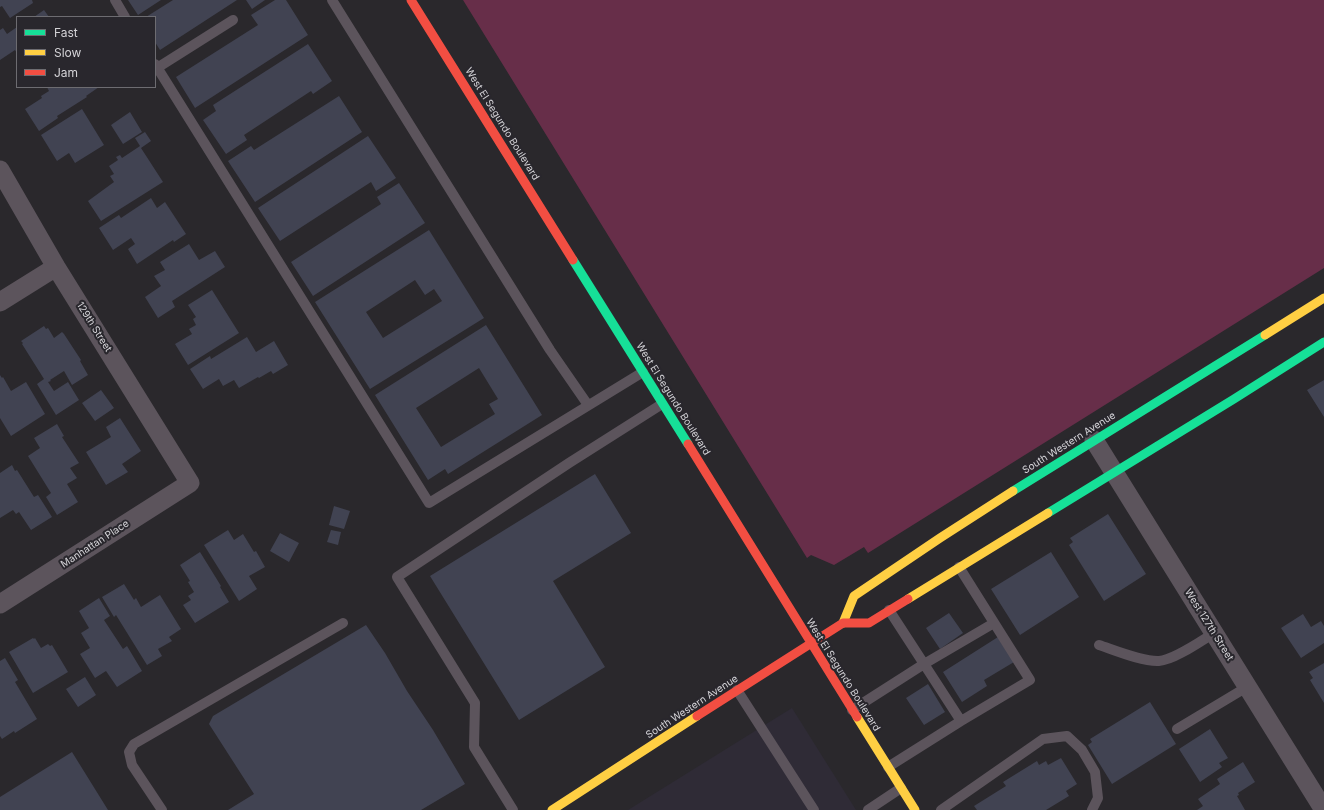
<!DOCTYPE html>
<style>
body{margin:0}
#map{position:relative;width:1324px;height:810px;overflow:hidden;background:#2a282c;font-family:Inter,sans-serif}
canvas{display:block}
.legend{position:absolute;left:16px;top:16px;width:140px;height:72px;box-sizing:border-box;background:#29272d;border:1px solid #6d6c71;margin:0;padding:5px 7px;list-style:none;font-size:12px;color:#d4d3d7}
.legend li{display:flex;align-items:center;gap:8px;height:20px}
.legend b{width:20px;border:1px solid #6d6c71}
</style>
<div id="map">
<canvas width="1324" height="810"></canvas>
<ul class="legend">
<li><b style="height:5px;background:#16e098"></b>Fast</li>
<li><b style="height:5px;background:#ffcf43"></b>Slow</li>
<li><b style="height:5px;background:#f24e42"></b>Jam</li>
</ul>
</div>
<script>
const g = document.querySelector('canvas').getContext('2d');
g.lineJoin = 'round';
function paint(path, color) { g.fillStyle = color; g.fill(path, 'evenodd'); }
function stroke(path, color, width, dash) { g.strokeStyle = color; g.lineWidth = width; g.lineCap = dash ? 'butt' : 'round'; g.setLineDash(dash || []); g.stroke(path); }
function label(font, color, halo, rows, align = 'center') {
  g.font = font + ' Inter,sans-serif'; g.lineWidth = 4; g.setLineDash([]); g.textBaseline = 'middle'; g.strokeStyle = halo; g.fillStyle = color; for (const [text, x, y, turn = 0] of rows) {
    g.save(); g.translate(x, y); g.rotate((+turn || 0) * Math.PI / 180); g.textAlign = isNaN(turn) ? turn : align; if (halo) g.strokeText(text, 0, 0); g.fillText(text, 0, 0); g.restore();
  }
}
paint(new Path2D(`
 M 792,708 L 856,810 L 628,810 Z`), '#2f2b36');
paint(new Path2D(`
 M 463,0 L 1324,0 L 1324,268 L 868,553 L 864,547 L 834,565 L 811,555 L 807,558 Z`), '#672e49');
paint(new Path2D(`
 M 0,0 L 32,0 L 33,3 L 10,18 L 2,6 L 0,7 Z
 M 128,0 L 161,0 L 138,15 Z
 M 173,0 L 237,0 L 160,50 L 155,42 L 155,17 L 146,17 Z
 M 246,0 L 265,0 L 252,9 Z
 M 275,0 L 286,0 L 308,35 L 195,108 L 176,77 L 258,25 L 251,15 Z
 M 44,10 L 49,17 L 34,17 Z
 M 17,27 L 17,53 L 15,50 L 0,60 L 0,30 L 3,28 L 7,34 Z
 M 308,44 L 332,81 L 313,94 L 311,91 L 244,135 L 247,140 L 226,154 L 203,120 L 216,111 L 213,105 Z
 M 47,87 L 99,87 L 86,96 L 87,97 L 57,116 L 58,118 L 39,131 L 25,109 L 42,98 L 41,96 L 49,91 Z
 M 339,96 L 362,132 L 255,202 L 228,161 L 251,146 L 254,150 Z
 M 82,109 L 104,145 L 75,163 L 69,153 L 57,161 L 41,135 Z
 M 130,112 L 142,132 L 123,144 L 111,125 Z
 M 145,132 L 151,141 L 141,148 L 163,182 L 101,221 L 88,201 L 114,182 L 110,176 L 114,174 L 109,166 L 118,160 L 116,157 L 120,155 L 122,158 L 140,146 L 135,138 Z
 M 368,136 L 396,178 L 376,191 L 371,182 L 280,241 L 258,208 Z
 M 399,183 L 425,223 L 313,296 L 291,262 L 381,204 L 377,197 Z
 M 151,198 L 157,208 L 165,202 L 186,234 L 174,242 L 173,240 L 137,264 L 128,249 L 135,244 L 131,238 L 113,250 L 99,228 L 119,215 L 121,218 Z
 M 429,230 L 484,318 L 370,389 L 315,302 ZM 415,280 L 425,295 L 434,289 L 442,301 L 383,338 L 366,312 Z
 M 189,244 L 199,260 L 215,251 L 225,267 L 172,301 L 175,307 L 158,318 L 145,297 L 161,286 L 154,276 L 165,270 L 160,262 Z
 M 212,290 L 239,333 L 188,365 L 175,344 L 192,334 L 189,329 L 196,325 L 193,319 L 196,317 L 188,305 Z
 M 486,325 L 542,415 L 448,474 L 445,469 L 428,480 L 375,395 ZM 479,368 L 498,399 L 489,404 L 495,414 L 441,447 L 416,408 Z
 M 44,326 L 46,329 L 48,328 L 54,338 L 62,332 L 64,334 L 81,360 L 80,361 L 88,375 L 72,385 L 64,371 L 50,380 L 51,381 L 48,382 L 54,391 L 68,382 L 79,400 L 56,415 L 37,384 L 44,379 L 22,344 L 23,343 L 21,341 Z
 M 247,337 L 256,352 L 274,341 L 288,365 L 273,374 L 271,371 L 259,378 L 258,377 L 239,388 L 234,380 L 223,386 L 219,379 L 203,389 L 190,369 L 210,356 L 211,359 Z
 M 0,375 L 2,378 L 3,377 L 11,391 L 26,382 L 45,414 L 11,436 L 0,418 Z
 M 1324,380 L 1324,417 L 1307,390 Z
 M 101,390 L 114,408 L 95,421 L 82,403 Z
 M 120,418 L 141,451 L 122,464 L 128,472 L 106,485 L 86,452 L 111,437 L 106,427 Z
 M 57,424 L 64,436 L 62,437 L 79,463 L 70,468 L 77,478 L 67,484 L 78,502 L 57,515 L 46,497 L 51,493 L 28,456 L 40,448 L 34,438 Z
 M 12,465 L 15,471 L 17,470 L 34,497 L 38,495 L 52,517 L 31,530 L 19,512 L 16,514 L 13,510 L 0,518 L 0,473 Z
 M 595,474 L 631,533 L 553,581 L 605,667 L 519,720 L 430,576 Z
 M 334,506 L 350,511 L 344,529 L 329,525 Z
 M 1108,514 L 1146,574 L 1104,601 L 1069,545 L 1073,542 L 1070,538 Z
 M 228,530 L 234,540 L 243,534 L 254,552 L 256,551 L 265,567 L 249,576 L 257,589 L 239,601 L 204,545 Z
 M 331,530 L 341,532 L 338,545 L 327,542 Z
 M 280,533 L 299,543 L 289,562 L 270,551 Z
 M 200,552 L 221,586 L 220,587 L 229,602 L 195,623 L 183,605 L 191,600 L 188,596 L 194,592 L 188,582 L 190,581 L 180,565 Z
 M 1051,552 L 1079,597 L 1020,635 L 991,589 Z
 M 124,584 L 134,600 L 136,598 L 141,607 L 160,595 L 181,629 L 169,637 L 172,641 L 158,649 L 162,656 L 147,665 L 116,615 L 114,617 L 102,597 Z
 M 99,598 L 110,616 L 104,620 L 123,649 L 127,646 L 142,671 L 117,687 L 106,671 L 95,678 L 80,654 L 90,648 L 81,633 L 89,628 L 79,611 Z
 M 949,613 L 963,633 L 940,649 L 926,628 Z
 M 1303,614 L 1311,627 L 1321,621 L 1324,626 L 1324,643 L 1301,658 L 1281,628 Z
 M 366,625 L 385,653 L 407,691 L 433,730 L 465,784 L 421,810 L 228,810 L 254,794 L 209,724 L 213,716 Z
 M 998,637 L 1014,662 L 984,680 L 987,686 L 962,702 L 943,672 Z
 M 33,638 L 34,639 L 35,638 L 41,648 L 48,644 L 50,646 L 52,645 L 68,672 L 33,693 L 9,652 Z
 M 5,658 L 18,680 L 15,682 L 37,719 L 15,733 L 14,731 L 2,739 L 0,736 L 0,661 Z
 M 1324,663 L 1324,703 L 1310,680 L 1313,678 L 1309,672 Z
 M 85,677 L 96,695 L 78,707 L 66,689 Z
 M 928,684 L 945,712 L 924,725 L 906,698 Z
 M 1150,702 L 1176,744 L 1112,784 L 1088,745 L 1092,742 L 1090,739 Z
 M 1210,729 L 1228,758 L 1219,763 L 1222,767 L 1200,782 L 1179,749 Z
 M 72,752 L 108,810 L 0,810 L 0,797 Z
 M 1061,758 L 1077,784 L 1066,791 L 1069,796 L 1046,810 L 977,810 L 974,806 L 1006,786 L 1003,782 L 1037,761 L 1039,765 L 1046,761 L 1048,765 Z
 M 1243,762 L 1255,782 L 1238,793 L 1239,795 L 1237,796 L 1245,810 L 1197,810 L 1203,806 L 1198,799 L 1220,784 L 1217,779 Z`), '#414352');
stroke(new Path2D(`
 M 115,0 L 125,17
 M 332,0 L 550,350 L 588,405
 M 155,64 L 429,503 L 643,372
 M 157,68 L 233,20
 M 889,610 L 961,721
 M 1099,645 C 1114,650 1143,662 1159,661 C 1174,660 1201,641 1214,633
 M 737,690 L 814,810
 M 852,710 L 924,664 L 994,623
 M 1177,729 L 1247,687
 M 888,767 L 961,721 L 1030,680 L 959,567
 M 162,810 L 132,765 L 129,752 L 134,744 L 343,623
 M 513,810 L 474,747 L 475,703 L 397,577 L 569,463 L 662,404
 M 868,810 L 901,788
 M 941,810 L 1043,739 L 1067,736 L 1082,750 L 1095,772 L 1098,798 L 1092,810`), '#5c545c', 10);
stroke(new Path2D(`
 M 0,170 L 56,267 L 190,483 L 0,604
 M 0,302 L 56,267
 M 1094,440 L 1324,810`), '#5c545c', 19);
stroke(new Path2D(`
 M 573,260 L 688,444
 M 1013,491 L 1265,335
 M 1048,513 L 1234,399 L 1324,342`), '#16e098', 9);
stroke(new Path2D(`
 M 1265,335 L 1324,298
 M 908,599 L 1048,513
 M 843,623 L 854,596 L 940,538 L 1013,491
 M 857,717 L 915,810
 M 552,810 L 697,716`), '#ffcf43', 9);
stroke(new Path2D(`
 M 411,0 L 573,260
 M 688,444 L 857,717
 M 697,716 L 843,623 L 869,623 L 908,599`), '#f24e42', 9);
label('10px', '#d4d3d7', '#29272d', [
 ["West El Segundo Boulevard",502,124,58],
 ["129th Street",94,327,58],
 ["West El Segundo Boulevard",673,399,58],
 ["South Western Avenue",1069,443,-32],
 ["Manhattan Place",95,544,-33],
 ["West 127th Street",1209,625,58],
 ["West El Segundo Boulevard",843,675,58],
 ["South Western Avenue",692,707,-33]
]);
</script>
